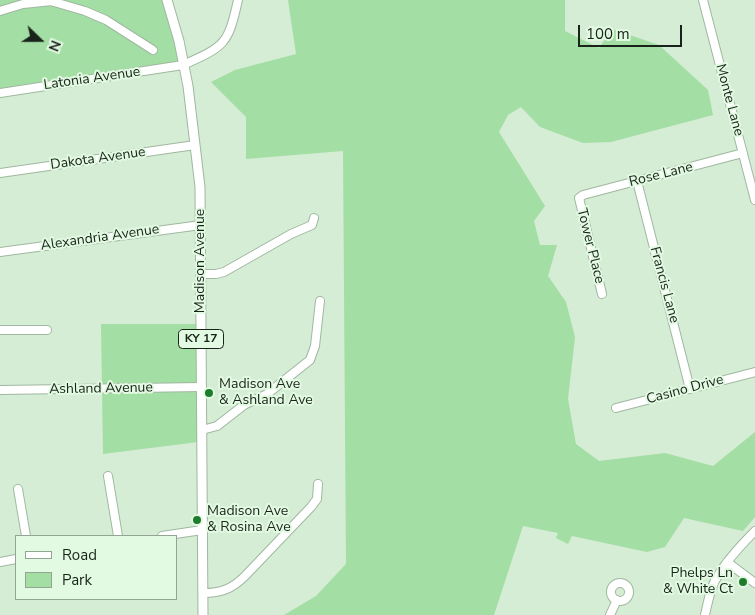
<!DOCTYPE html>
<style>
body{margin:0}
#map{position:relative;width:755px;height:615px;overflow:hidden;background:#d5ecd5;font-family:"Nunito Sans",sans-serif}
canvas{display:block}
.legend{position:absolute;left:15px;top:535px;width:162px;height:65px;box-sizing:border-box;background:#e2fae2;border:1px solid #92a492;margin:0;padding:6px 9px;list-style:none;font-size:15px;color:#1a231a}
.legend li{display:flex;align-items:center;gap:10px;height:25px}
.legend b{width:25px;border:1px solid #92a492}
.north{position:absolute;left:15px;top:15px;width:50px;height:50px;-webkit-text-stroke:4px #e2fae2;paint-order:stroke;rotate:112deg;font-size:14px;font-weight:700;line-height:20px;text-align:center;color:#1a231a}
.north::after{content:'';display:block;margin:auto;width:18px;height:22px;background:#1a231a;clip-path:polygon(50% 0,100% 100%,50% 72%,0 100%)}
.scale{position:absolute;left:578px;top:25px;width:104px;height:22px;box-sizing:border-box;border:2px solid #1a231a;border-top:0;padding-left:6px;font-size:15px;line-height:18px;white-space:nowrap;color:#1a231a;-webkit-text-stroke:4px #e2fae2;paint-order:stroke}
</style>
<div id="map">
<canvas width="755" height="615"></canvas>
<ul class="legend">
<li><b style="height:6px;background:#fff"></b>Road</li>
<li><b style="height:14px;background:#a3dea5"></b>Park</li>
</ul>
<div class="north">N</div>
<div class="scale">100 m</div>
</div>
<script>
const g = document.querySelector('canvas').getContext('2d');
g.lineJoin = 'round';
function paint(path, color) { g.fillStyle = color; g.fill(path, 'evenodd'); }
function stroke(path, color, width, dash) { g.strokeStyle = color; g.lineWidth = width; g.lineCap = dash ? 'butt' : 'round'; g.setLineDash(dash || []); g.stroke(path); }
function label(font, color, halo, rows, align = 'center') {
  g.font = font + ' "Nunito Sans",sans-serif'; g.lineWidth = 4; g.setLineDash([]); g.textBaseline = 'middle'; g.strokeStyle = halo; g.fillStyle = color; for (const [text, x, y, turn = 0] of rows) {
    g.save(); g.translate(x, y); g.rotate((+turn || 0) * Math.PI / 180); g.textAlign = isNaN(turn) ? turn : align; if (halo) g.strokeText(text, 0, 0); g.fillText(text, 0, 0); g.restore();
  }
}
paint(new Path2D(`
 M 0,0 L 167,0 L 183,65 L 0,93 Z
 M 288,0 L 565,0 L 565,31 L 599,48 L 612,29 L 659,45 L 708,90 L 713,115 L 611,142 L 583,143 L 540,127 L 521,107 L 508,115 L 499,132 L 545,206 L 534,221 L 540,245 L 557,245 L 548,276 L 566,302 L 575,337 L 568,399 L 576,444 L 599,461 L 665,453 L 713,466 L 755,432 L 755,517 L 743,531 L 684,518 L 665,547 L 647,552 L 572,536 L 568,544 L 556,538 L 558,533 L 523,526 L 494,615 L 284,615 L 316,596 L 346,564 L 343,151 L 246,159 L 246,117 L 211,82 L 235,70 L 296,54 Z
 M 101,324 L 196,324 L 198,442 L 103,454 Z`), '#a3dea5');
const minor = new Path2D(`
 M 47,0 L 85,11 L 106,20 L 153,50
 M 703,0 L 755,200
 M 0,11 L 23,4 L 52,1
 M 0,93 L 183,65 C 225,46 228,45 238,0
 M 0,173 L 195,145
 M 637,181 L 690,389
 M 0,252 L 201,225
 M 201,274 L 216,274 L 224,272 L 291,234 L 312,225 L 314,218
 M 602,294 L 579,198 L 583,195 L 743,153
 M 0,330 L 47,330
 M 0,390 L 202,387
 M 616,408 L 755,372
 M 202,430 L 217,426 L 244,405 L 267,394 L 310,360 L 315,346 L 320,301
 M 108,476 L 118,536
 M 18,489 L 26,536
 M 162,536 L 202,530
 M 0,562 L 16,559
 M 727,562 L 755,583
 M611 592a9 9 0 1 1 18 0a9 9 0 1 1-18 0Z
 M 203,593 C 221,593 232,589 245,576 L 311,507 L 317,499 L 318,484
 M 610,615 L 617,600
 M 705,615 C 708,602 710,588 717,577 C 727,560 741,545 755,531`);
const major = new Path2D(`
 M 167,0 L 179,41 L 188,86 L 200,187 L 203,615`);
stroke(minor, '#a0b7a0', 10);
stroke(major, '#a0b7a0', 11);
stroke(minor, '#fff', 8);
stroke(major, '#fff', 9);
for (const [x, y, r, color] of [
 [209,393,5,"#1e7c2d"],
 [197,520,5,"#1e7c2d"],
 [743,582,5,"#1e7c2d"]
]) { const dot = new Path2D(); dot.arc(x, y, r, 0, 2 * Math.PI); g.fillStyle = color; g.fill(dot); stroke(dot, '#e2fae2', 2); }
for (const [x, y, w] of [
 [201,339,45]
]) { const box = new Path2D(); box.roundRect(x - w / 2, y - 9.5, w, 19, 4); g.fillStyle = '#e2fae2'; g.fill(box); stroke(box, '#1a231a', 1); }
label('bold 12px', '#1a231a', null, [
 ["KY 17",201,339]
]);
label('14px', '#1a231a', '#e2fae2', [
 ["Latonia Avenue",92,79,-8],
 ["Monte Lane",729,100,75],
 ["Dakota Avenue",98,159,-8],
 ["Rose Lane",661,175,-14],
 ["Alexandria Avenue",100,238,-8],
 ["Tower Place",590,246,76],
 ["Madison Avenue",201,261,-90],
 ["Francis Lane",664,285,75],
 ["Ashland Avenue",101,389,-1],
 ["Casino Drive",685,390,-15]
]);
label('14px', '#1a231a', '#e2fae2', [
 ["Madison Ave",219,385],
 ["& Ashland Ave",219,401],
 ["Madison Ave",207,512],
 ["& Rosina Ave",207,528],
 ["Phelps Ln",733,574,"right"],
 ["& White Ct",733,590,"right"]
], 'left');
</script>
